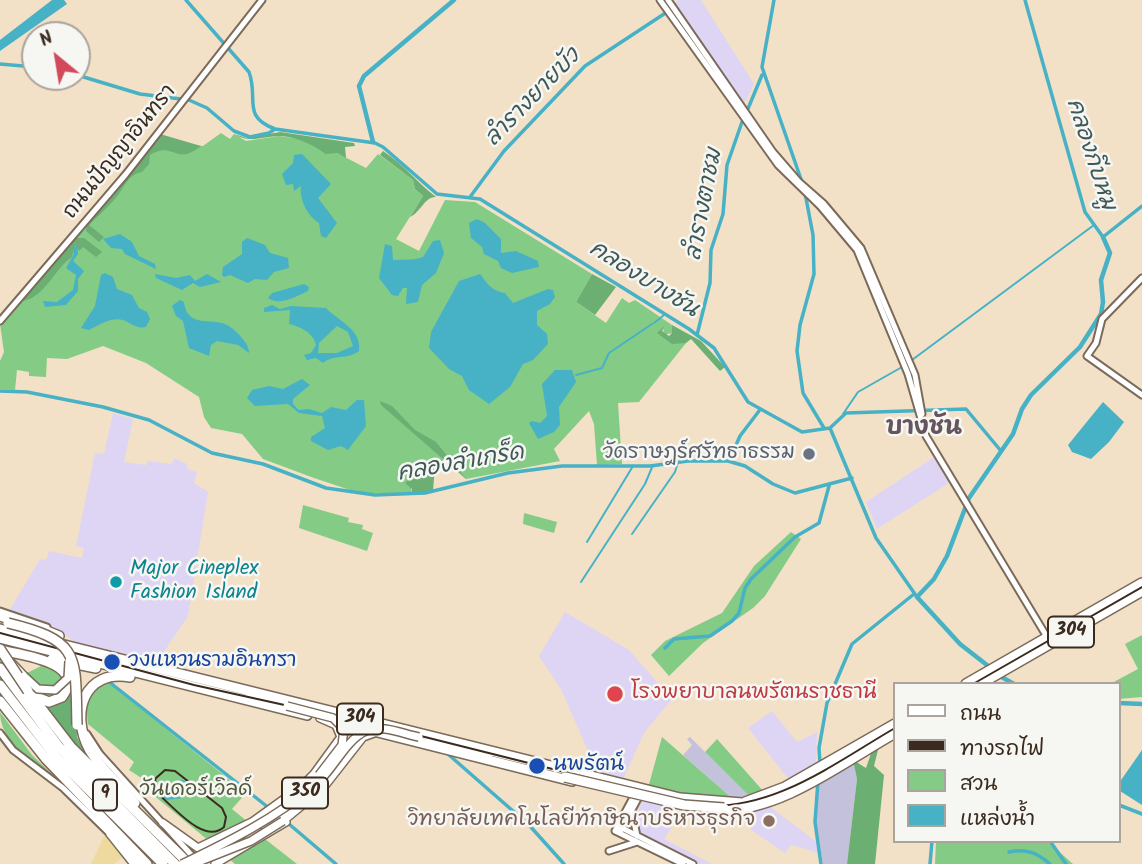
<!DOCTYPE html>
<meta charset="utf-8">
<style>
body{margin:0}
#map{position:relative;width:1142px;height:864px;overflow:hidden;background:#f2e1c7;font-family:Kalam,"Playpen Sans Thai",sans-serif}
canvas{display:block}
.legend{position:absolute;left:893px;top:682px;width:228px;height:161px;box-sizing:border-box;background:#f6f6f2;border:2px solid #aba49d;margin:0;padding:9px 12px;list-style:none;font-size:21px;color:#3b2a1e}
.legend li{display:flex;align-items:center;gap:14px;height:35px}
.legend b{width:35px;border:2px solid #aba49d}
.north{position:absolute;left:21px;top:21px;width:70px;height:70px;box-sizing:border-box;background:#f6f6f2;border:2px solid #aba49d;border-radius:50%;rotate:330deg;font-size:19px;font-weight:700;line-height:28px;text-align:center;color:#3b2a1e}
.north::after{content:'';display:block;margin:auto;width:24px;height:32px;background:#d1495b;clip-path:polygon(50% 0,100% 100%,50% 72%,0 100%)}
</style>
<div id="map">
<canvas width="1142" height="864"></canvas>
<ul class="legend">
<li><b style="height:9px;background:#fff"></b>ถนน</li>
<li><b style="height:9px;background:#3b2a1e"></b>ทางรถไฟ</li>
<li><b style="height:19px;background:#84cb86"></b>สวน</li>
<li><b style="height:19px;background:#47b1c6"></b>แหล่งน้ำ</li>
</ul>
<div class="north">N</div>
</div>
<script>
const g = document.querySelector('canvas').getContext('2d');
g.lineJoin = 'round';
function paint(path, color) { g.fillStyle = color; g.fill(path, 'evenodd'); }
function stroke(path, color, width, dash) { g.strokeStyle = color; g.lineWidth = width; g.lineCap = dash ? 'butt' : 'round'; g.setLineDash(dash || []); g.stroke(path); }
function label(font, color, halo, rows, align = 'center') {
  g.font = font + ' Kalam,"Playpen Sans Thai",sans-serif'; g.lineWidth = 5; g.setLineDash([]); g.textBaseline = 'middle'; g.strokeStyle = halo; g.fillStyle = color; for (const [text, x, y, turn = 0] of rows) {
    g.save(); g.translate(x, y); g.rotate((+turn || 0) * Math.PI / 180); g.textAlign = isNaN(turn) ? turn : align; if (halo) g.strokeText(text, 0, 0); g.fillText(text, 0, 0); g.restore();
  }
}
paint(new Path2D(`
 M 678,0 L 701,0 L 754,84 L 744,105 L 674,4 Z
 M 113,413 L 133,419 L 124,462 L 146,465 L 148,461 L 172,464 L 174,458 L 187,464 L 187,469 L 197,472 L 194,483 L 208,492 L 188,616 L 157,662 L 76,643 L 56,628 L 9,611 L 40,559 L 46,560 L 49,551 L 82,558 L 84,548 L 76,546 L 95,453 L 104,454 Z
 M 934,457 L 949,483 L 877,529 L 866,502 Z
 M 565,612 L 629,650 L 672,699 L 644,733 L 622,782 L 605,776 L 588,751 L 561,689 L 539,656 Z
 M 772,711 L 797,742 L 817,732 L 816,766 L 790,781 L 748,728 Z
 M 642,801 L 664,805 L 677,819 L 664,839 L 712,864 L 698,864 L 642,836 L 635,817 Z
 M 769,806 L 817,842 L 819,853 L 791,845 L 785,853 L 751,830 L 746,811 Z`), '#ded5f5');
paint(new Path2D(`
 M 690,737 L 749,796 L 733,799 L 683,755 L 692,745 L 687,739 Z
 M 853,760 L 857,779 L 847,864 L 823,864 L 816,822 L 819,779 Z`), '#c3c1db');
paint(new Path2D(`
 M 221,133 L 230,139 L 234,134 L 246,141 L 279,136 L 326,143 L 335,152 L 366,168 L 378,154 L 413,180 L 415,189 L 423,196 L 396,239 L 419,251 L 445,200 L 475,202 L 592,274 L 576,302 L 606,323 L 622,298 L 629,303 L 635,300 L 672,325 L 672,333 L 664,335 L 663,328 L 658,334 L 686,343 L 639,402 L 618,403 L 622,464 L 597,465 L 594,424 L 589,411 L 554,449 L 560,461 L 466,479 L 444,458 L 441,466 L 427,463 L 410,476 L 412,494 L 359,493 L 314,478 L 263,459 L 242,434 L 211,428 L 204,417 L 199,397 L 146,363 L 103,346 L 67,359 L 47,358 L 46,377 L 29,376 L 29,372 L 17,370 L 15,390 L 0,389 L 0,361 L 4,352 L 0,324 L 160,134 L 190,145 L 203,146 Z
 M 303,505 L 349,518 L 348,522 L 363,525 L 362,529 L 373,533 L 367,551 L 299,528 Z
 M 524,513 L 557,522 L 554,533 L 523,524 Z
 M 791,532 L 801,539 L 765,596 L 753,608 L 703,643 L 669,676 L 651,655 L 665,641 L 722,613 L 754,566 Z
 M 1142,635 L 1142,697 L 1119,699 L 1119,684 L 1110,684 L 1138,669 L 1125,644 Z
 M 0,657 L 16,668 L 13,660 L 27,673 L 45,664 L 60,669 L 67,687 L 54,699 L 27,691 L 185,864 L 180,864 L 49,730 L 39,739 L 157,864 L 151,864 L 68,779 L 8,707 L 0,694 Z
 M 104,679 L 246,793 L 232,809 L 248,822 L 209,841 L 140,784 L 143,779 L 129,770 L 134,762 L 88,724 C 85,704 89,694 104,679 Z
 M 0,712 L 32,755 L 90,810 C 62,785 0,752 0,712 Z
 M 662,737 L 733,799 L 709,801 L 648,788 Z
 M 717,739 L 765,793 L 750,797 L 705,752 Z
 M 265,839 L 297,864 L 235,864 L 228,858 Z
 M 936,841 L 1047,841 L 1073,864 L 935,864 Z`), '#84cb86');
paint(new Path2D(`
 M 280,132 L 354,143 L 355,146 L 345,147 L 346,158 L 337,153 L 326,154 C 313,145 297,137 281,136 C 262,136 251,144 234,134 L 247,138 Z
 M 160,134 L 201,146 C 175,167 174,140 150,155 L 149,164 L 142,172 C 127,174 123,191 114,200 C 107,208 97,217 89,225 L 104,237 L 99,242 L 86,231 L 86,223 Z
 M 383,151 C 406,166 416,182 436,197 C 425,196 421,212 410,217 L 423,196 L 415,189 L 413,180 L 380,155 Z
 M 73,238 L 84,238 L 102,252 L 96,257 L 83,247 L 79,251 L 75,245 L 72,257 C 54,269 43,301 20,301 Z
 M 592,274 L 616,287 L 595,315 L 576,302 Z
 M 672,325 L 701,341 L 725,367 L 720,371 L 691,339 L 686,343 L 672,344 L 657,333 L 664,326 L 662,331 L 669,336 L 672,333 Z
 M 380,401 L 392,406 L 415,430 L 436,442 L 466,479 L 381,405 Z
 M 427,463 L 435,466 L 433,491 L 412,494 L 412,489 L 405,483 Z
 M 64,667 L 74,669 L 77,737 L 90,763 L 38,702 C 56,706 69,702 71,682 Z
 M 879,746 L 874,766 L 884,775 L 875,864 L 847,864 L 857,779 L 853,760 L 866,768 L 873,748 Z`), '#6baf73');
paint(new Path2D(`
 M 105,834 L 123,857 L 114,864 L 91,864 Z`), '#eeda9e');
paint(new Path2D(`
 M 52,0 L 64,0 L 67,4 L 0,51 L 0,40 Z
 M 302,154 L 331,184 L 318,198 L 337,223 L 326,238 L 321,236 L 319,223 C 306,215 299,197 301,186 L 294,191 L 293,184 L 286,185 L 282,174 L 293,163 L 294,155 Z
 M 477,219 L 485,223 L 501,239 L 501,253 L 516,251 L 538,261 L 539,267 L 512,273 L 501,268 L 498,261 L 484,254 L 482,247 L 471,238 L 469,223 Z
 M 120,234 L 132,242 L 139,256 L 155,264 L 156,269 L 125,254 L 122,249 L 111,248 L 103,239 Z
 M 247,238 L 265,245 L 270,253 L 288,258 L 289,268 L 274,272 L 267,280 L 255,279 L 248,283 L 230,275 L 224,277 L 222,275 L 223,267 L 242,254 L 242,242 Z
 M 440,240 L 444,253 L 436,273 L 422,285 L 418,302 L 406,304 L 407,288 L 403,288 L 398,296 L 392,295 L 379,278 L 385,244 L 392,246 L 393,260 C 403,259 413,261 423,257 L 433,241 Z
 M 77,246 L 78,254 L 73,261 L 84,271 L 78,279 L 78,291 L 66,305 L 45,307 L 43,301 L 57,302 L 73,290 L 76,275 L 66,268 L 74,254 L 73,247 Z
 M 105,273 L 113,277 L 117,289 L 132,295 L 139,308 L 147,312 L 150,319 L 146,327 C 135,329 132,323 123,320 C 111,317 99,325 89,330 L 81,328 L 95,306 L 101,275 Z
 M 155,274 L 176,278 L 190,275 L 195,281 L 207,274 L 221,282 L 200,287 L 193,283 L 182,290 L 156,278 Z
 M 480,274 C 488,284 491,291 505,293 L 513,303 L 548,289 L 553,290 L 555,297 L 550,304 L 537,311 L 537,325 L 547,334 L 548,344 L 533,360 L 523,364 L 510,387 L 489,404 L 469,390 L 462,376 L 449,369 L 429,348 L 431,332 L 459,281 Z
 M 304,284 L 309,287 L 308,291 C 295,297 280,306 268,298 L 272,293 Z
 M 180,300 L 184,302 C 187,329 212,317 227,325 C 235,329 250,344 249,353 L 238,345 L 217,341 L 211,345 L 209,356 L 189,348 L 183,321 L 176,316 L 172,306 Z
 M 272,305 L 280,309 L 291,306 L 326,308 C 338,321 362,329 359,351 C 347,360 334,354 323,363 L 316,358 L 307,360 L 304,355 L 311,353 L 316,345 C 314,333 299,326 289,324 L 290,310 L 264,312 L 264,308 ZM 337,326 L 348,332 L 353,346 L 337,353 L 318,353 L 319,343 Z
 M 555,370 L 572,370 L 576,382 L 559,407 L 560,425 L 554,432 L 538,439 L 529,423 L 532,421 L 540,423 L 547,416 L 542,384 Z
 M 302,379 L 310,385 L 293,399 L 293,404 L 299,410 L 309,409 L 322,413 L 331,407 L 346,410 L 357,400 L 364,400 L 366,426 L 348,450 L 341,446 L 328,450 L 311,441 L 311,437 L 325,428 L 322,416 L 299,413 L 288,404 L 255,406 L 247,398 L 252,390 L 269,386 L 283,389 Z
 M 1103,402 L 1124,422 L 1109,442 L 1091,459 L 1072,452 L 1068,445 Z
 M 1142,750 L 1142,805 L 1120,791 L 1119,783 Z`), '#47b1c6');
stroke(new Path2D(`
 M 654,323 L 664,315
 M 912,360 L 1094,225
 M 576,375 L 602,368 L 609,353 L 652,324
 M 843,414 L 858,392 L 902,367
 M 632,534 L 675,472 L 678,462
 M 587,542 L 633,466
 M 581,582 L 645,484 L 653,465
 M 181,781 L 186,782 L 183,797 L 165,799 L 165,795 L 175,795 Z`), '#47b1c6', 2);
stroke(new Path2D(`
 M 186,0 L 249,72 C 259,99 241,116 275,129 L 375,143 L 383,147 L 437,194 L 480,199 L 689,329 L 714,348 L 748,402 L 802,432 L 830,428 L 876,538 L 917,597
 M 774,0 L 762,67 L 803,185
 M 1025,0 L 1085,212 L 1103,237 L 1142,206
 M 0,64 L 35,67
 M 77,75 L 140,94 L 189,100 L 207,108 L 234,131 L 250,137 L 269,133 L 275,129
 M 747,111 L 762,75
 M 805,193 L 813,235 L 814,274 L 800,325 L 797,351 L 803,393 L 824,428
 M 470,197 L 504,151 L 585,66 L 667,12
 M 697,335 L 710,283 L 711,250 L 723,214 L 727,165 L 742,122
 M 0,391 L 27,392 L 103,407 L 149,420 L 212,453 L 263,464 L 326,488 L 375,495 L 425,493 L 508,473 L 562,466 L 650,466 L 688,461 L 728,461 L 745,466 L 773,484 L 795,493 L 852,478
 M 830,428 L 846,413 L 966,409 L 1001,451
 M 729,461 L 740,436 L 759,411
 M 665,648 L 674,639 L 710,636 L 732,621 L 739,613 L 745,588 L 751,579 L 795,537 L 819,523 L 829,486
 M 108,681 L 269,808
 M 449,755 L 529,825 L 564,864
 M 820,764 L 819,748 L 827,703 L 852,644 L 914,594
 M 818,781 L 815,822 L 821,864
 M 1119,805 L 1142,814
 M 289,824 L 336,864
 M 1050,841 L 1066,864
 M 1009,852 C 1027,848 1037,853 1050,864
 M 930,864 L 932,841`), '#47b1c6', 3.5);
stroke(new Path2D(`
 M 373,142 L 359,86 L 364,76 L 454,0
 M 992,669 L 960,644 L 917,597 L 934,579 L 947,556 L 969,498 L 1013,434 L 1022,409 L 1031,395 L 1080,347 L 1101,314 L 1103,302 L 1101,280 L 1110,253 L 1103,237
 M 998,675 L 1014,684
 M 1119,703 L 1142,704`), '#47b1c6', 4.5);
const secondary = new Path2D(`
 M 660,0 L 778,165 L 820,206 L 857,250 L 908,374 L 926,436 L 1047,637
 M 668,0 L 773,152 L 799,182 L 824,204 L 861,248 L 915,375 L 922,414
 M 1142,278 L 1102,319 L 1096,343 L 1087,356 L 1142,395
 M 0,321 L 126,174 L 262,0
 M 0,611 L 47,627
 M 0,733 L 13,750 L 63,788 L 111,835
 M 87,734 L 100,754 L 195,859
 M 636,792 L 615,831 L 683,864
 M 632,812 L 637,836
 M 618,826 L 693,864
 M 621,830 L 641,793
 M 125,849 L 140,864
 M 609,851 L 637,842`);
const primary = new Path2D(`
 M 8,659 L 24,676
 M 249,695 L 281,704
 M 429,740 L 489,754
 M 295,793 L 314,774 L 341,737 L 336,725 L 320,718
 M 283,821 L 323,788 L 363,737 L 377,732
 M 163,823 L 198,848 L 252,822 L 298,789
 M 265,827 L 303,798
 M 110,834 L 134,864
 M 215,864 L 286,822`);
const highway = new Path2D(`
 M 0,616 L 18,622
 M 0,629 L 680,798 L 742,803
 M 42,629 L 59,636
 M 0,638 L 307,715
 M 0,650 C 21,655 88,662 62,697 L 49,702 L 34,696
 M 52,659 L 96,668
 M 0,668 L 59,747 L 175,864
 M 130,677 C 84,669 70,713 89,749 C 101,770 121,785 135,803
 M 966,684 L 1142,583
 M 980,684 L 1142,591
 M 0,685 L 55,756 L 163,864
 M 28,691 L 71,747 L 189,864
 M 0,701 L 46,759 L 147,864
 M 334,721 L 572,781
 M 745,802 L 785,787 L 895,724
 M 716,811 C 782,811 840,764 895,733`);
stroke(secondary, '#7b6a59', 9);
stroke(primary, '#7b6a59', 10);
stroke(highway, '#7b6a59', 12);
stroke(secondary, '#fff', 5);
stroke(primary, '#fff', 7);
stroke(highway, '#fff', 9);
stroke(new Path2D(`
 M 0,633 L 194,685 L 393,729 L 696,805 C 771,813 833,764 895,728
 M 973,684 L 1142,587
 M 165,770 L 175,771 L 222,808 L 226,817 L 224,827 C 204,845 174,807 158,794 L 155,779 Z`), '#3b2a1e', 2);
const primaryBridge = new Path2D(`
 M 24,676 L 38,689 L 55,690 L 68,678 L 69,661
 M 287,706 L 333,718 L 344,729 L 342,745 L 319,775
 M 182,864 C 230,841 274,819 315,785 C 333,771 345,740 366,731 C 382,724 403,734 419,737
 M 193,864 L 251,841 L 283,821`);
const highwayBridge = new Path2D(`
 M 8,623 C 82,641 75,656 77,725
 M 0,649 L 28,691
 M 565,777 L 684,805 L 724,808`);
stroke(primaryBridge, '#7b6a59', 10, []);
stroke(highwayBridge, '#7b6a59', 12, []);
stroke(primaryBridge, '#fff', 7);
stroke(highwayBridge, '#fff', 9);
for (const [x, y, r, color] of [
 [809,454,7,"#6b7280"],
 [116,582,7,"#0f9aa8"],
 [112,662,9,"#1a4fb4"],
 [615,694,9,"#e0444e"],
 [537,766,9,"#1a4fb4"],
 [769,821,7,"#8d6e63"]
]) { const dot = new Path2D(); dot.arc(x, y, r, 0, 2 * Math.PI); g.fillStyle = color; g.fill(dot); stroke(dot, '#f6f6f2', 2.5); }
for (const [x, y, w] of [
 [1071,632,46],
 [360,719,46],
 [305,793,46],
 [105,795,24]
]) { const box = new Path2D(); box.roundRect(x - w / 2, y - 15.5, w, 31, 5); g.fillStyle = '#f6f6f2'; g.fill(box); stroke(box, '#3b2a1e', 2); }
label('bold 19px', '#3b2a1e', null, [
 ["304",1071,632],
 ["304",360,719],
 ["350",305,793],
 ["9",105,795]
]);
label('21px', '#3b2a1e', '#f6f6f2', [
 ["ถนนปัญญาอินทรา",121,153,-51]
]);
label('21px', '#5b616d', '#f6f6f2', [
 ["วัดราษฎร์ศรัทธาธรรม",795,454]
], 'right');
label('21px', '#0d838f', '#f6f6f2', [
 ["Major Cineplex",130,570],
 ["Fashion Island",130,594]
], 'left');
label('21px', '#164399', '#f6f6f2', [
 ["วงแหวนรามอินทรา",128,662],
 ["นพรัตน์",553,766]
], 'left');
label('21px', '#be3a42', '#f6f6f2', [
 ["โรงพยาบาลนพรัตนราชธานี",631,694]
], 'left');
label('21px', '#515a3d', '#f6f6f2', [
 ["วันเดอร์เวิลด์",196,791]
]);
label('21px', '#785e54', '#f6f6f2', [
 ["วิทยาลัยเทคโนโลยีทักษิณาบริหารธุรกิจ",755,821]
], 'right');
label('italic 23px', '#3f5959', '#f6f6f2', [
 ["ลำรางยายบัว",534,99,-46],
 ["คลองกีบหมู",1089,155,72],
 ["ลำรางตาชม",706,205,-79],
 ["คลองบางชัน",643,281,32],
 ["คลองลำเกร็ด",461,465,-10]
]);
label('bold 24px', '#66545f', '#f6f6f2', [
 ["บางชัน",924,430]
]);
</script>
